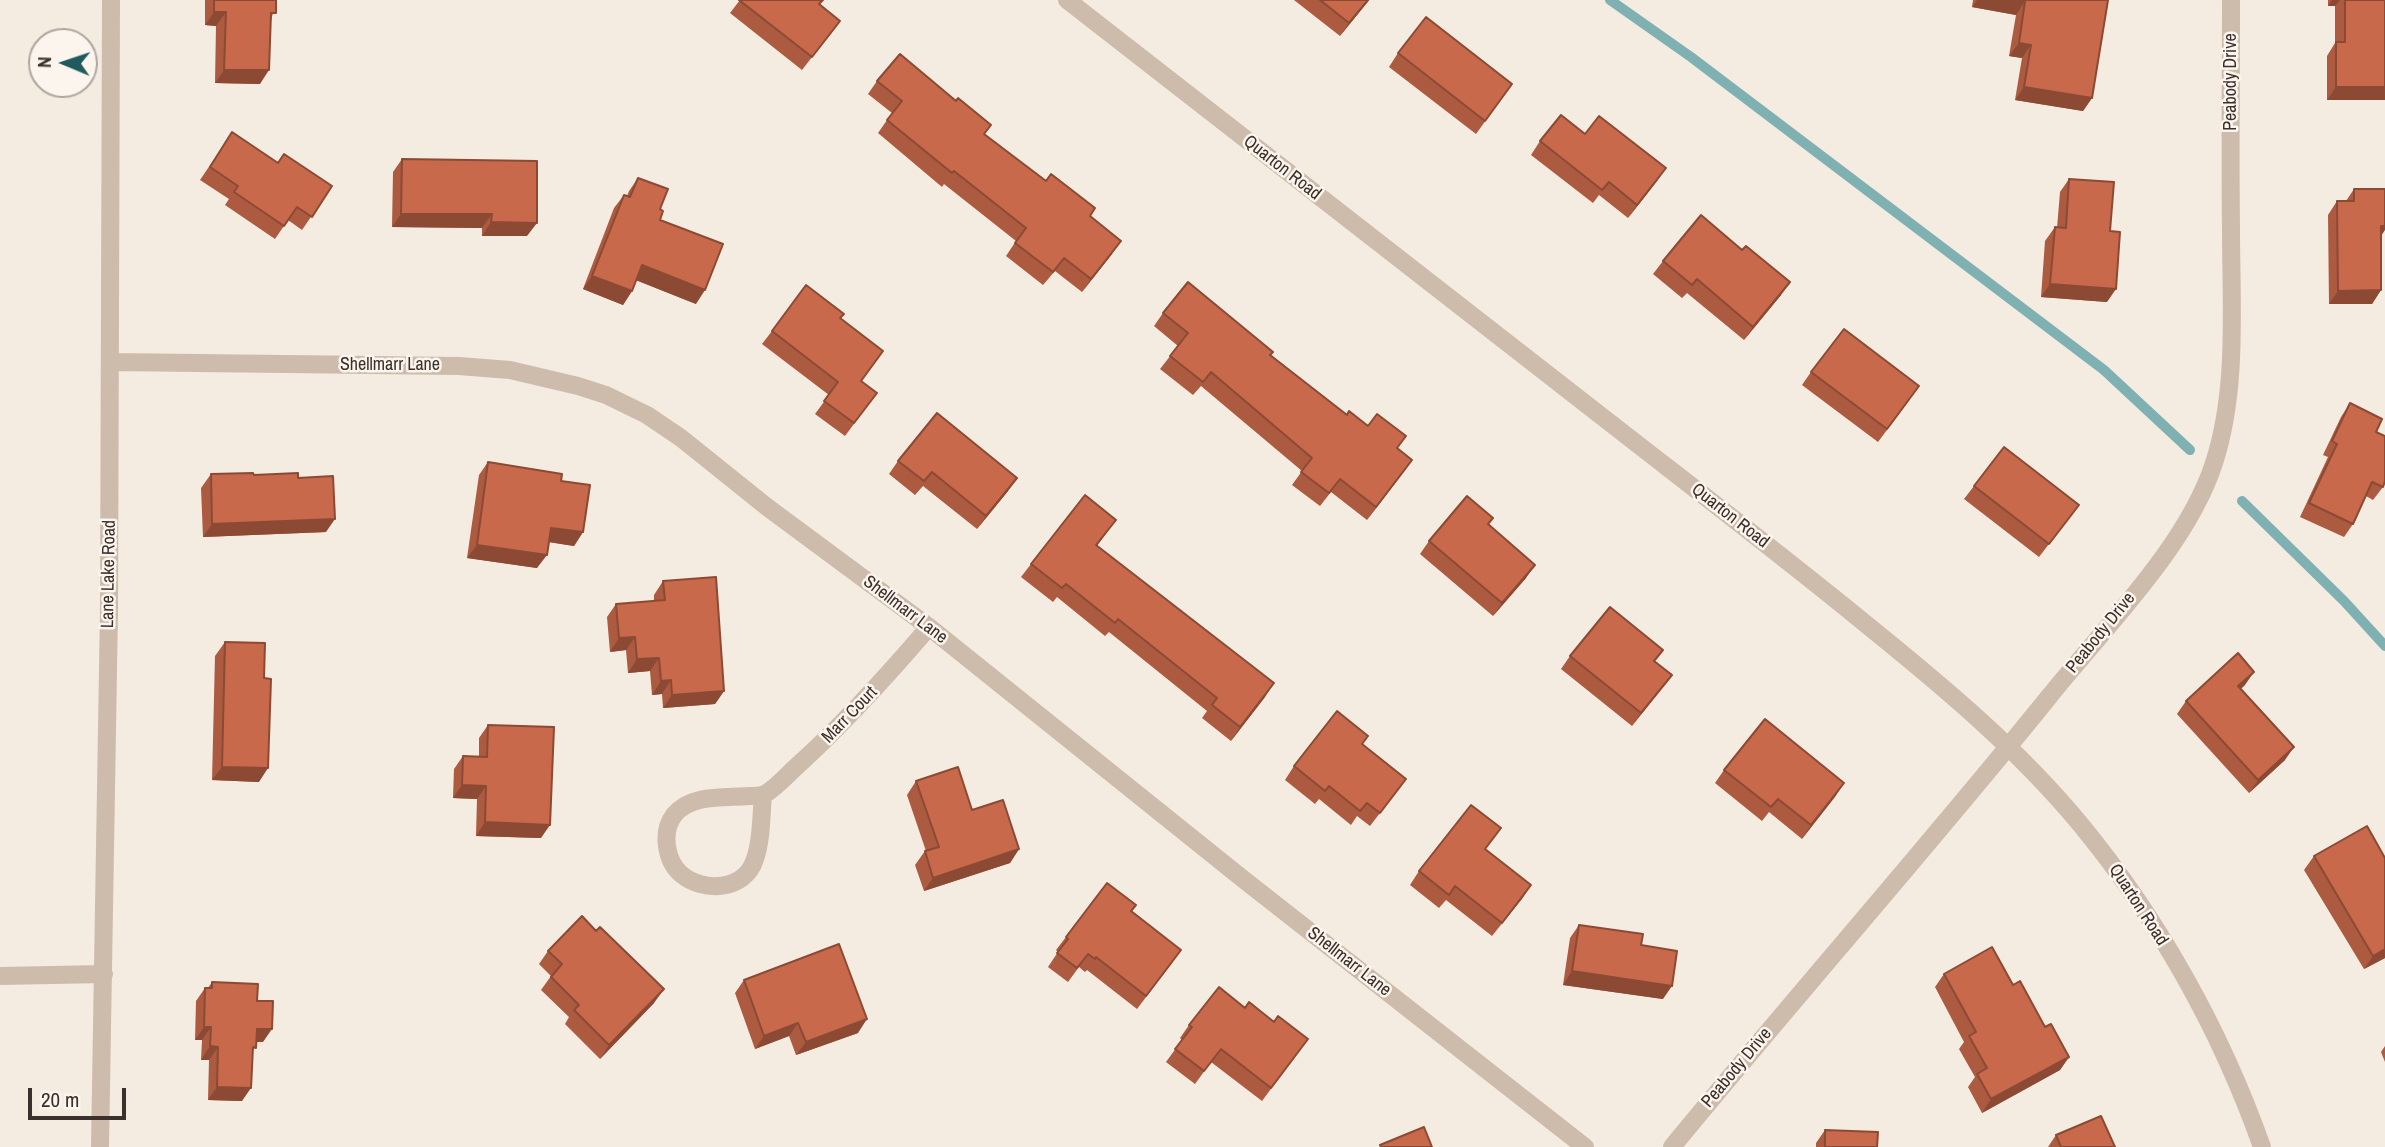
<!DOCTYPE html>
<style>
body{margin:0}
#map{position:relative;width:2385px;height:1147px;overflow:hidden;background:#f4ebe1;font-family:"Archivo Narrow",sans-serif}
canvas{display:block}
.north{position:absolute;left:28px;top:28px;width:70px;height:70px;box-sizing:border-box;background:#fbf5ee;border:2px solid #aea6a0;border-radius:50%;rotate:272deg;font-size:19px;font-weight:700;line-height:28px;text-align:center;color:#3b302b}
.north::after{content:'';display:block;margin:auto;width:24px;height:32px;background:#1f5a5e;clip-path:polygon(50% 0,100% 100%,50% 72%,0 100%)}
.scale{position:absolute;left:28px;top:1088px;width:98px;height:32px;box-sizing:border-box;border:4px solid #3b302b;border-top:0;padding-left:9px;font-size:21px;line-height:24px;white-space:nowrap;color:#3b302b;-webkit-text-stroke:5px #fbf5ee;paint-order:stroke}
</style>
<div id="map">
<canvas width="2385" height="1147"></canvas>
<div class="north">N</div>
<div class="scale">20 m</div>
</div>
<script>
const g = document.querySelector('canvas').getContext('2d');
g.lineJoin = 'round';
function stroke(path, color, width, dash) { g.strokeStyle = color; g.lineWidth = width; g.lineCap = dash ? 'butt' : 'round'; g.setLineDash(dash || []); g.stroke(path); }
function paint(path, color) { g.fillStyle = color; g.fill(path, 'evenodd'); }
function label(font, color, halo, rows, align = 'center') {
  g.font = font + ' "Archivo Narrow",sans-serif'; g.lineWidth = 5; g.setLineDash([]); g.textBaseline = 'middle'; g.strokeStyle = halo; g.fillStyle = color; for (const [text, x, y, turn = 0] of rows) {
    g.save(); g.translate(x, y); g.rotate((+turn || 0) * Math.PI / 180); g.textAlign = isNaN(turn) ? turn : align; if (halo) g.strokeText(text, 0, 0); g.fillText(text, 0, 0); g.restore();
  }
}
stroke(new Path2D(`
 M 1610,0 L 1691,57 L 2104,370 L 2190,450
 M 2242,501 L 2344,601 L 2385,646`), '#7fb0b2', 10);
stroke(new Path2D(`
 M 1067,0 C 1244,139 1422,277 1600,415 C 1691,486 1783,556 1872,629 C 1946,689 2020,751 2081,825 C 2159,920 2221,1031 2262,1147
 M 111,362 L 459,366 L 510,370 L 578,386 L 606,395 L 647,415 L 681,438 L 767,507 L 929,627 L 1243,879 L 1585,1147
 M 763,795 C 761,815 762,839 755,859 C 745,891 703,893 681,874 C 666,861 661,832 674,815 C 691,794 724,798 749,796 C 754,796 760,796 765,794 C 776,788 787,775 797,766 C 845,723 887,676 929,627
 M 0,976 L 104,974
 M 100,1147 L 109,610 L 111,0
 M 1672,1147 C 1796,996 1925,850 2048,698 C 2103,629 2187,547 2214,463 C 2238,389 2231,306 2231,229 C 2230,153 2231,76 2231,0`), '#cdbbac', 18);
paint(new Path2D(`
 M 205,0 L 276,0 L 271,21 L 260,84 L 215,83 L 216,26 L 205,25 Z
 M 740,0 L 823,0 L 819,5 L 840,21 L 802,70 L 730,13 Z
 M 1294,0 L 1369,0 L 1340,36 Z
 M 1973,0 L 2108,0 L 2092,98 L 2083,111 L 2015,100 L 2022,58 L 2009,56 L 2016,15 L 1972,7 Z
 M 2328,0 L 2385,0 L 2385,100 L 2327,100 L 2327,56 L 2335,43 L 2335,6 L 2328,6 Z
 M 1398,53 L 1512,84 L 1476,134 L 1389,67 Z
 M 877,81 L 985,135 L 1090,216 L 1112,254 L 1082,292 L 1055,271 L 1043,285 L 1006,256 L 1016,241 L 944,184 L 942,187 L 878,133 L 892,113 L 868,94 Z
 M 1540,141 L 1657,181 L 1628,218 L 1599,195 L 1593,203 L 1531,155 Z
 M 223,146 L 278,163 L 332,186 L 302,230 L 288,220 L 275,239 L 225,205 L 229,199 L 200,180 Z
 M 402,159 L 527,236 L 482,236 L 482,228 L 392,227 L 393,172 Z
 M 638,178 L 660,209 L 660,220 L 696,304 L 636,280 L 632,291 L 623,305 L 583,289 L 614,208 L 624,195 L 627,196 L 629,191 Z
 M 2069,179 L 2110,231 L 2107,302 L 2041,297 L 2045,241 L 2055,227 L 2057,228 L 2060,192 Z
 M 2354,189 L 2381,236 L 2381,290 L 2372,304 L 2329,304 L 2328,215 L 2337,201 L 2346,201 Z
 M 1742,250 L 1781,295 L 1744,340 L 1687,293 L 1682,298 L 1653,274 L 1663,261 Z
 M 1163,313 L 1271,356 L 1347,415 L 1397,449 L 1412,460 L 1367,520 L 1331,492 L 1320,506 L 1292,485 L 1302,471 L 1201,386 L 1193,395 L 1160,369 L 1178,346 L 1154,326 Z
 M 840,318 L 861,381 L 877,393 L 845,436 L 815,414 L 829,395 L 762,344 L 772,331 Z
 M 1811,372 L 1910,399 L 1878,442 L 1802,385 Z
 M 2350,403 L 2376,432 L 2383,487 L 2373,500 L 2366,496 L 2353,524 L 2344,537 L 2300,517 L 2328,457 L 2323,455 L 2341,417 Z
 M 898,461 L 1008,491 L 977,529 L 923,486 L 915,495 L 889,474 Z
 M 488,462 L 561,481 L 583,532 L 574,546 L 549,542 L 537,568 L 467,558 L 479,475 Z
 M 211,474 L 254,475 L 298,478 L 326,532 L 203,537 L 201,488 Z
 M 1974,486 L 2079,505 L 2039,557 L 1964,499 Z
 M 1116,520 L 1097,546 L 1265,697 L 1231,741 L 1202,718 L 1207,711 L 1109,632 L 1105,636 L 1057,597 L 1053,602 L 1021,577 L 1031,564 Z
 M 1489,525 L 1526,578 L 1493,616 L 1420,554 L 1429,541 Z
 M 663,581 L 724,691 L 715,704 L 663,708 L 662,694 L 652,695 L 650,671 L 628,673 L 626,650 L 610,652 L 607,617 L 616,604 L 654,601 L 654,595 Z
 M 225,642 L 259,782 L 212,780 L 215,656 Z
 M 1570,656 L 1655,661 L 1672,675 L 1632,726 L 1561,669 Z
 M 2245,685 L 2240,689 L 2285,760 L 2249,793 L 2177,714 L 2186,701 Z
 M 488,725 L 541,838 L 476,836 L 477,799 L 453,798 L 454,769 L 463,756 L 479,757 L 479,738 Z
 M 1362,744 L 1406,779 L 1370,826 L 1357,816 L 1351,825 L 1319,799 L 1315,804 L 1285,780 L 1294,766 Z
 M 1724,770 L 1844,783 L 1802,839 L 1769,812 L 1762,821 L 1715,783 Z
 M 916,781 L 972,810 L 1019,849 L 1010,863 L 924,891 L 915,865 L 925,851 L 926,851 L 907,795 Z
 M 1485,850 L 1531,885 L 1492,936 L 1446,900 L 1439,908 L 1410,885 L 1419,871 Z
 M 2314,856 L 2385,858 L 2385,958 L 2364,969 L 2304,870 Z
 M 1132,912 L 1172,963 L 1137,1009 L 1087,970 L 1085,972 L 1079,967 L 1068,982 L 1048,967 L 1058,952 L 1056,950 L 1066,937 Z
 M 1579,925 L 1641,945 L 1663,999 L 1563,985 L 1570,938 Z
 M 548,951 L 654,1003 L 600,1059 L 565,1024 L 569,1017 L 541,990 L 551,976 L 539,964 Z
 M 1944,974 L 2013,985 L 2069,1057 L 2060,1070 L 1982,1113 L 1968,1087 L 1975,1077 L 1959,1049 L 1964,1042 L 1935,987 Z
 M 744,980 L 858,1033 L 796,1055 L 789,1036 L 755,1049 L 735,993 Z
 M 212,982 L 257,1001 L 263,1042 L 256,1042 L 252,1053 L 242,1101 L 208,1100 L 209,1060 L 201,1060 L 202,1040 L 195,1040 L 196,1001 L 205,988 L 208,988 Z
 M 1245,1008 L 1308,1039 L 1262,1101 L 1211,1062 L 1195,1084 L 1166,1062 L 1182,1040 L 1180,1038 L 1189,1025 Z
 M 2385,1046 L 2385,1062 L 2381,1052 Z
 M 1825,1130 L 1877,1147 L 1816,1147 L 1816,1143 Z
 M 2056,1135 L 2115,1147 L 2048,1147 Z`), '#ac5a40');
paint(new Path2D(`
 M 1368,0 L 1369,0 L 1340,36 L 1349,23 Z
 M 1977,0 L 2016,0 L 2025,1 L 2016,15 L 1972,7 Z
 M 2332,0 L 2340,0 L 2335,6 L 2328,6 Z
 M 214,12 L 226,12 L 216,26 L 205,25 Z
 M 2019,43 L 2031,45 L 2022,58 L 2009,56 Z
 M 224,70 L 269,70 L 260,84 L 215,83 Z
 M 2024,87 L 2092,98 L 2083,111 L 2015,100 Z
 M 2336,87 L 2385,87 L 2385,100 L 2327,100 Z
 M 1666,168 L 1657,181 L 1628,218 L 1637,205 Z
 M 401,214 L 492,214 L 482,228 L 392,227 Z
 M 491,222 L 537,223 L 527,236 L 482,236 Z
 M 2381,226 L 2385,226 L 2385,230 L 2379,239 Z
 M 1121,241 L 1112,254 L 1082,292 L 1091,279 Z
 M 642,265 L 705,290 L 696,304 L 633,279 Z
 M 592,276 L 632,291 L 623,305 L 583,289 Z
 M 1790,282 L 1781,295 L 1744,340 L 1753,327 Z
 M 2050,284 L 2116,289 L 2107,302 L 2041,297 Z
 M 2381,290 L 2372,304 L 2329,304 L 2338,291 Z
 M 1412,460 L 1403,473 L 1367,520 L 1376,507 Z
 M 1017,478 L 1008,491 L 977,529 L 986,516 Z
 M 335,519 L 326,532 L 203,537 L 212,524 Z
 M 551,528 L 583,532 L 574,546 L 542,541 Z
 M 477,545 L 547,555 L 537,568 L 467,558 Z
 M 1535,565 L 1526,578 L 1493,616 L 1502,603 Z
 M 635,637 L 626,650 L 610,652 L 619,638 Z
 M 659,658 L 650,671 L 628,673 L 637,659 Z
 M 2254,672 L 2245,685 L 2229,700 L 2238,686 Z
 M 1672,675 L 1662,688 L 1632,726 L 1641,713 Z
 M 671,680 L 662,694 L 652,695 L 661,681 Z
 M 1274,683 L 1265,697 L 1231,741 L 1240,727 Z
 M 724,691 L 715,704 L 663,708 L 672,695 Z
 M 2294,747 L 2285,760 L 2249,793 L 2258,780 Z
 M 222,767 L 268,768 L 259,782 L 212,780 Z
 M 1844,783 L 1835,797 L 1802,839 L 1811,825 Z
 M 462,785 L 486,786 L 477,799 L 453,798 Z
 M 485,822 L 550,825 L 541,838 L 476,836 Z
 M 1019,849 L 1010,863 L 924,891 L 933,878 Z
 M 1531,885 L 1522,899 L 1492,936 L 1502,923 Z
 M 2385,949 L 2385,958 L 2364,969 L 2373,956 Z
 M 1572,971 L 1672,986 L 1663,999 L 1563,985 Z
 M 664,989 L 654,1003 L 600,1059 L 609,1045 Z
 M 867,1019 L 858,1033 L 796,1055 L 806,1042 Z
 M 798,1023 L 789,1036 L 755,1049 L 764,1036 Z
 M 204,1027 L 211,1027 L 202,1040 L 195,1040 Z
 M 257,1029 L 272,1029 L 263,1042 L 247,1042 Z
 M 210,1046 L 218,1047 L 209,1060 L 201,1060 Z
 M 2069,1057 L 2060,1070 L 1982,1113 L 1991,1099 Z
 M 217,1087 L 251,1088 L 242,1101 L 208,1100 Z`), '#8c4a34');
const building = new Path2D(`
 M 214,0 L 276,0 L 276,13 L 271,13 L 269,70 L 224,70 L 226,12 L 214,12 Z
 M 739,0 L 823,0 L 819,4 L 840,21 L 812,57 Z
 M 1320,0 L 1368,0 L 1349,23 Z
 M 2016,0 L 2108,0 L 2092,98 L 2024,87 L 2031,45 L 2019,43 L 2025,1 Z
 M 2345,0 L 2385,0 L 2385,87 L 2336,87 L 2336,42 L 2345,42 Z
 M 1426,17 L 1512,84 L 1485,121 L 1398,53 Z
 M 900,54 L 956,101 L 958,98 L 991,125 L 984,134 L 1046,181 L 1051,174 L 1095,208 L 1090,216 L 1121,241 L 1091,279 L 1064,258 L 1053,272 L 1015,243 L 1026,228 L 954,171 L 952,173 L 887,120 L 902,101 L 877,81 Z
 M 1561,115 L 1585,134 L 1599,116 L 1666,168 L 1637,205 L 1609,182 L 1602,190 L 1540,141 Z
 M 232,132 L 278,163 L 284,154 L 332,186 L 312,217 L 297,207 L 284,226 L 234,192 L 238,186 L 210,167 Z
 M 402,159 L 537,161 L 537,223 L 491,222 L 492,214 L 401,214 Z
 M 638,178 L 668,189 L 660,209 L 663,211 L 660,220 L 723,244 L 705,290 L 642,265 L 632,291 L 592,276 L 624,195 L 630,197 Z
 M 2069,179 L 2114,182 L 2110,231 L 2120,232 L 2116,289 L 2050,284 L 2055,227 L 2066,228 Z
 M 2354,189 L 2385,189 L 2385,226 L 2381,226 L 2381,290 L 2338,291 L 2337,201 L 2354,201 Z
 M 1701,215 L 1742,250 L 1746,246 L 1790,282 L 1753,327 L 1697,279 L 1692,285 L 1663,261 Z
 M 1188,282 L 1273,352 L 1270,355 L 1347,415 L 1349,411 L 1368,426 L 1377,414 L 1406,436 L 1397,448 L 1412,460 L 1376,507 L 1340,479 L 1329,493 L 1301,472 L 1312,458 L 1211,372 L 1203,382 L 1170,356 L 1188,333 L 1163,313 Z
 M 806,285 L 844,314 L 840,318 L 883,351 L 861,381 L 877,393 L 854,423 L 824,401 L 838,382 L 772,331 Z
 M 1844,329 L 1919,386 L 1887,429 L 1811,372 Z
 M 2350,403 L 2382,419 L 2376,432 L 2385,436 L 2385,481 L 2383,487 L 2372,482 L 2353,524 L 2309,503 L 2337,444 L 2332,441 Z
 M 937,413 L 1017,478 L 986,516 L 932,472 L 924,481 L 898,461 Z
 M 2004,447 L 2079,505 L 2049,544 L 1974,486 Z
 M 488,462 L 562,474 L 561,481 L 590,485 L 583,532 L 551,528 L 547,555 L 477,545 Z
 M 253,473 L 254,475 L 298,473 L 298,478 L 333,476 L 335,519 L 212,524 L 211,474 Z
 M 1085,495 L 1116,520 L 1096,545 L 1274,683 L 1240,727 L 1212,705 L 1217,698 L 1118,619 L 1115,623 L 1066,584 L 1062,588 L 1031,564 Z
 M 1467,496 L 1493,518 L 1488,524 L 1535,565 L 1502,603 L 1429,541 Z
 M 716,577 L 724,691 L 672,695 L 671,680 L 661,681 L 659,658 L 637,659 L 635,637 L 619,638 L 616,604 L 665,600 L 663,581 Z
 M 1610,607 L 1663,650 L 1654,661 L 1672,675 L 1641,713 L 1570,656 Z
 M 225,642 L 265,643 L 264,678 L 271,679 L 268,768 L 222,767 Z
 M 2238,653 L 2254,672 L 2238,686 L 2294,747 L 2258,780 L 2186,701 Z
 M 1337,711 L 1368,736 L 1362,744 L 1406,779 L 1380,813 L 1367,803 L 1360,811 L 1329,786 L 1325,791 L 1294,766 Z
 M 1765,719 L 1844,783 L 1811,825 L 1778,799 L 1771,807 L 1724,770 Z
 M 488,725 L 554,727 L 550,825 L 485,822 L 486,786 L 462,785 L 463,756 L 487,757 Z
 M 958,767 L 972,810 L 1003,800 L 1019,849 L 933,878 L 925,851 L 939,847 L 916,781 Z
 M 1471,805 L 1501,828 L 1485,849 L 1531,885 L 1502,923 L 1455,886 L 1449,895 L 1419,871 Z
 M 2367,826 L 2385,858 L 2385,949 L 2373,956 L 2314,856 Z
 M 1107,883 L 1136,905 L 1131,911 L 1181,950 L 1146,996 L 1096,957 L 1095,959 L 1088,954 L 1077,968 L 1057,953 L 1068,939 L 1066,937 Z
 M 582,916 L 596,931 L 600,927 L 664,989 L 609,1045 L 574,1010 L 579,1005 L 551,977 L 562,964 L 548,951 Z
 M 1579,925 L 1643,934 L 1641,945 L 1677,951 L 1672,986 L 1572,971 Z
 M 839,944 L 867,1019 L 806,1042 L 798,1023 L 764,1036 L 744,980 Z
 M 1992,947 L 2013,985 L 2020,981 L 2045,1027 L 2051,1024 L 2069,1057 L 1991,1099 L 1977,1074 L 1987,1068 L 1969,1036 L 1976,1032 L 1944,974 Z
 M 212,982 L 258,984 L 257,1001 L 273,1001 L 272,1029 L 257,1029 L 256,1048 L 253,1047 L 251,1088 L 217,1087 L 218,1047 L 210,1046 L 211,1027 L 204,1027 L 205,988 L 212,988 Z
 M 1219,987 L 1245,1008 L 1249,1002 L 1274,1022 L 1278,1016 L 1308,1039 L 1271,1088 L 1221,1049 L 1204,1071 L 1175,1049 L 1192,1027 L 1189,1025 Z
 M 2101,1116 L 2115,1147 L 2061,1147 L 2056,1135 Z
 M 1424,1127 L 1432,1147 L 1381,1147 L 1380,1145 Z
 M 1825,1130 L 1878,1132 L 1877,1147 L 1825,1147 Z`);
paint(building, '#c8694b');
stroke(building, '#8c4a34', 2);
label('18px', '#3b302b', '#fbf5ee', [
 ["Peabody Drive",2231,82,-90],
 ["Quarton Road",1282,168,38],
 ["Shellmarr Lane",390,365],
 ["Quarton Road",1730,516,38],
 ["Lane Lake Road",109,574,-89],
 ["Shellmarr Lane",905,610,37],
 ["Peabody Drive",2101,633,-51],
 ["Marr Court",850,715,-46],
 ["Quarton Road",2138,905,57],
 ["Shellmarr Lane",1349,962,38],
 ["Peabody Drive",1737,1068,-50]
]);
</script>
